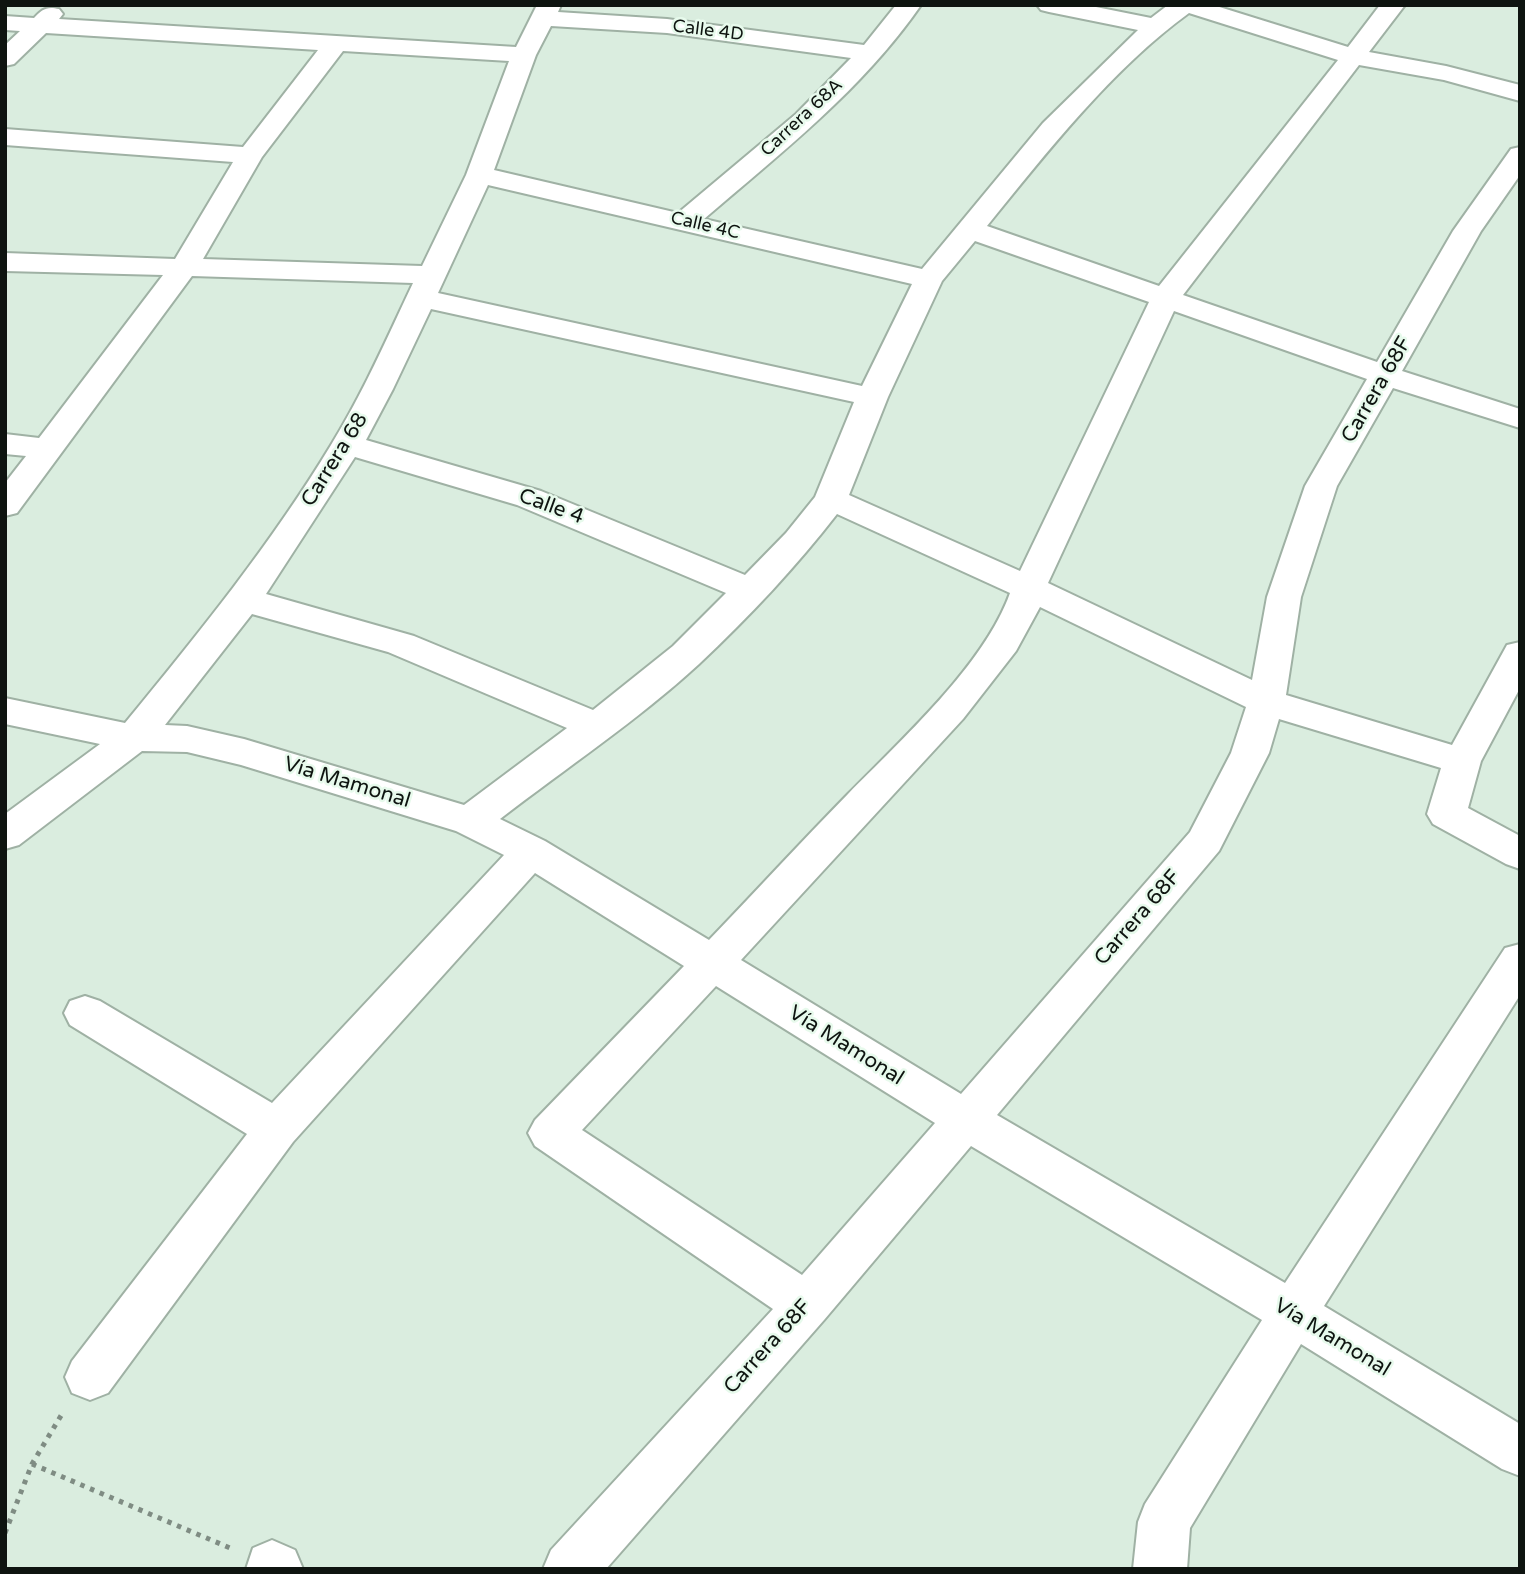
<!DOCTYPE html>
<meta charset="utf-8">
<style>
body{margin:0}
#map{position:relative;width:1525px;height:1574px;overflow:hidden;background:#daeddf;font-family:"Varela Round",sans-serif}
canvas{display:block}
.frame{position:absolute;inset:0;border:7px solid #0e1410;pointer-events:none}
</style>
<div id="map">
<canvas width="1525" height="1574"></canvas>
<div class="frame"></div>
</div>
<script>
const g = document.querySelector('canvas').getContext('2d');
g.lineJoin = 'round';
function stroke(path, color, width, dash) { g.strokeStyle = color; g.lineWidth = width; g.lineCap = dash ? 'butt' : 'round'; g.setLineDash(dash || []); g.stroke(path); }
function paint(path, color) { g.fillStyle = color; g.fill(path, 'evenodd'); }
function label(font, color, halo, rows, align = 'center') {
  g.font = font + ' "Varela Round",sans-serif'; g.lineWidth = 5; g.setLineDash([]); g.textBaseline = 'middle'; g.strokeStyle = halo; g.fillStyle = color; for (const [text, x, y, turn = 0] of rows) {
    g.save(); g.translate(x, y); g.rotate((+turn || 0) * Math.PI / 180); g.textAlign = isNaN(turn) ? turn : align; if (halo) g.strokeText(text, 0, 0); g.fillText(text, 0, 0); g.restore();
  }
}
const street = new Path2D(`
 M 537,5 L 561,5 L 558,12 L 667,19 L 864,45 L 896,5 L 921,5 C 863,89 781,153 704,219 L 922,269 L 1043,123 L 1138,30 L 1049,12 L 1041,10 L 1037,5 L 1086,5 L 1151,18 L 1168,5 L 1213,5 L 1348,47 L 1380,5 L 1405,5 L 1369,52 L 1446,66 L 1520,85 L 1520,101 L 1444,80 L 1359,65 L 1183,295 L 1377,362 L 1453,231 L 1511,149 L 1520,147 L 1520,175 L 1481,231 L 1402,371 L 1520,409 L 1520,428 L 1393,388 L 1337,486 L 1301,597 L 1286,695 L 1452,745 L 1507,645 L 1520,642 L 1520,688 L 1481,761 L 1468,808 L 1520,836 L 1520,869 L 1506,864 L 1433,824 L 1427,814 L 1441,768 L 1279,719 L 1269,753 L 1219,851 L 997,1115 L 1285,1283 L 1505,948 L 1520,944 L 1520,995 L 1324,1306 L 1520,1424 L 1520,1476 L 1502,1469 L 1301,1344 L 1190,1528 L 1187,1569 L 1133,1569 L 1138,1522 L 1145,1504 L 1262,1320 L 971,1146 L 824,1320 L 606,1569 L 543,1569 L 551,1550 L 773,1309 L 535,1146 L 528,1133 L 535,1120 L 684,966 L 535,873 L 293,1142 L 108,1393 L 90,1400 L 72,1393 L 65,1377 L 72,1361 L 247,1134 L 70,1025 L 64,1013 L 70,1001 L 85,996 L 100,1001 L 272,1103 L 504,855 L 456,831 L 241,765 L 187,752 L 142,751 L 19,845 L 5,849 L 5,814 L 100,744 L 5,724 L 5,698 L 125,723 C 199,633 271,544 331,445 C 363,393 387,338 413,283 L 192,276 L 17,513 L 5,516 L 5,483 L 26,456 L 5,454 L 5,434 L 39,438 L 163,275 L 5,271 L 5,253 L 175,259 L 233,162 L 5,145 L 5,129 L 243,147 L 318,50 L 46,33 L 14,64 L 5,66 L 5,45 L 20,31 L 5,30 L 5,16 L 34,18 C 42,9 47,6 59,9 L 63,14 L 59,19 L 516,47 ZM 1189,13 L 1338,60 L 1159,286 L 987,226 C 1046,153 1113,68 1189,13 ZM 551,26 L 667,33 L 851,58 L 796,114 L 678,213 L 494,170 L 536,55 ZM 343,51 L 509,61 L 466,175 L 422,266 L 203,259 L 262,157 ZM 488,185 L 912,284 L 862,386 L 438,293 ZM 975,241 L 1149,302 L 1020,571 L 849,495 L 888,397 L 942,281 ZM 431,309 L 854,402 L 815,497 L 786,533 L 745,575 L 541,491 L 366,440 L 393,389 ZM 1174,311 L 1367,379 L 1305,486 L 1267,597 L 1252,680 L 1048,583 ZM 355,457 L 517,505 L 726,593 L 673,646 L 593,710 L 414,636 L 266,594 ZM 837,514 L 1010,593 C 985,664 901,740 848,794 C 801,842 755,892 709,940 L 545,841 L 500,819 C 566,768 637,721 699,664 C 748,618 796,567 837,514 ZM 1040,607 L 1246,707 L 1231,753 L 1190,832 L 961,1094 L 741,960 L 963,719 L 1016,651 ZM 252,614 L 388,652 L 567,728 L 464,805 L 244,739 L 187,726 L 165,725 ZM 716,986 L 935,1123 L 802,1275 L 582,1130 Z
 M 272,1540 L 295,1550 L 303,1569 L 246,1569 L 253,1548 Z`);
stroke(street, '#9fb1a4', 4);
stroke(new Path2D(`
 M 32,1464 L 230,1548
 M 5,1533 L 32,1464 L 62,1414`), '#7f8c83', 5, [4.5, 6]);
paint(street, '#fff');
label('18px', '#0e1410', '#e7faec', [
 ["Calle 4D",708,31,7],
 ["Carrera 68A",802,118,-43],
 ["Calle 4C",705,226,13]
]);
label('21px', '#0e1410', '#e7faec', [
 ["Carrera 68F",1377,390,-60],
 ["Carrera 68",335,460,-58],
 ["Calle 4",551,507,20],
 ["Vía Mamonal",347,783,17],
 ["Carrera 68F",1138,918,-49],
 ["Vía Mamonal",846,1046,32],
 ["Vía Mamonal",1332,1338,31],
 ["Carrera 68F",768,1347,-48]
]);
</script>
